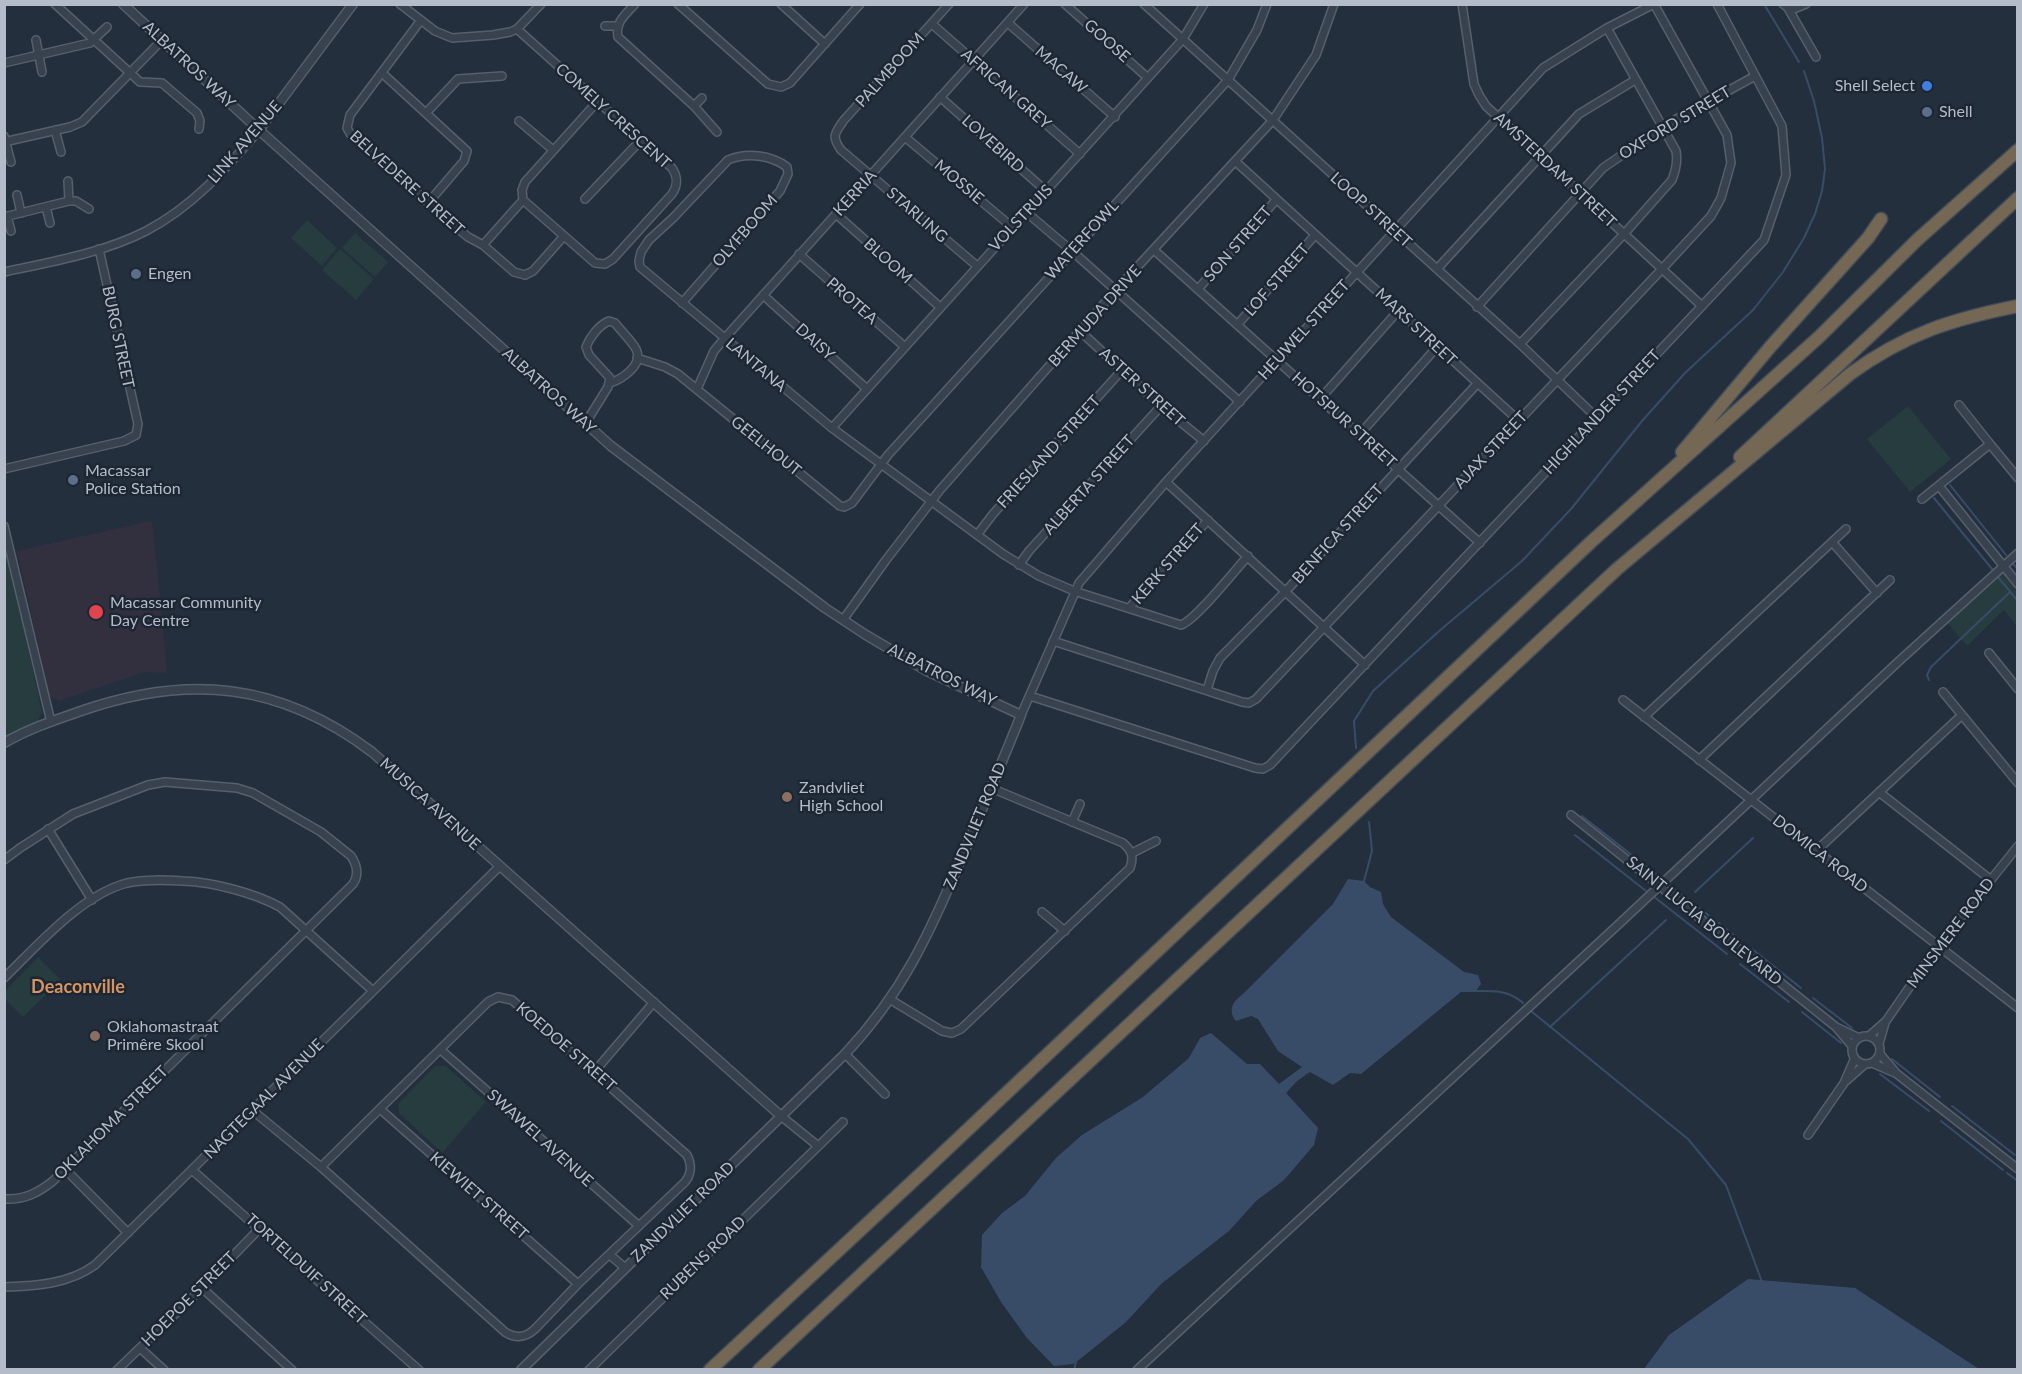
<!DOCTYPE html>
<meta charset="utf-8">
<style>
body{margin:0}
#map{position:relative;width:2022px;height:1374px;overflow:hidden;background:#242f3e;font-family:Lato,sans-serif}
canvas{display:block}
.frame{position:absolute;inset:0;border:6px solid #b4bcc9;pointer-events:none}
</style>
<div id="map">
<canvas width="2022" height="1374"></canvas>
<div class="frame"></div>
</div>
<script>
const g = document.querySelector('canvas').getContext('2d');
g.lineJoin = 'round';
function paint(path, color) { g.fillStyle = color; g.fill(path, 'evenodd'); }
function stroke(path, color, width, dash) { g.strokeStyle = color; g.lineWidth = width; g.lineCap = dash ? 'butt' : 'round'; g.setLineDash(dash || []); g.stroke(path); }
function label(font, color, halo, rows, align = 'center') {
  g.font = font + ' Lato,sans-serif'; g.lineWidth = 5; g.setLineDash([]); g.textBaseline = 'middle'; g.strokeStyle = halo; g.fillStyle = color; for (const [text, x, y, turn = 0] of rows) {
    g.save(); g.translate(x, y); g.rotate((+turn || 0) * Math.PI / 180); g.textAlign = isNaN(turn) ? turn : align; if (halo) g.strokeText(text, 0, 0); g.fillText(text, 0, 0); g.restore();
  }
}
paint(new Path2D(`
 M 151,521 L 153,528 L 167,673 L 145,672 L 59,701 L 50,697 L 17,551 Z`), '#32303f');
paint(new Path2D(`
 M 307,220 L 337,248 L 322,266 L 291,238 Z
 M 355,233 L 388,262 L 375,277 L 342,248 Z
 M 340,249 L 374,279 L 356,300 L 322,270 Z
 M 1908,406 L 1951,459 L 1910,492 L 1867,439 Z
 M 8,558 L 42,712 L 37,722 L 5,739 L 4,559 Z
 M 2001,571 L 2017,591 L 2017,626 L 2004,610 L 1967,646 L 1946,621 Z
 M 38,957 L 61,980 L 23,1017 L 5,999 L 5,991 Z
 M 435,1066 L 446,1066 L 486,1102 L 442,1153 L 399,1113 L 398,1104 Z`), '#263c3f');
paint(new Path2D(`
 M 1348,879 L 1364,881 L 1370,887 L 1381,892 L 1383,904 L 1391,917 L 1464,972 L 1478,975 L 1481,984 L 1475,992 L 1461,992 L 1361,1074 L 1350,1073 L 1333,1085 L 1310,1072 L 1297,1081 L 1286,1093 L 1318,1128 L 1314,1145 L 1284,1180 L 1256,1201 L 1229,1231 L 1161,1284 L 1126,1322 L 1080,1359 L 1073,1364 L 1054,1366 L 1027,1338 L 1001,1302 L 981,1267 L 982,1235 L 1002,1213 L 1025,1196 L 1056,1158 L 1082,1135 L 1143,1097 L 1189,1058 L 1200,1038 L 1211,1033 L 1247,1064 L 1260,1064 L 1279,1084 L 1302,1067 L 1278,1051 L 1258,1019 L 1251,1016 L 1236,1021 C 1228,1011 1232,1002 1242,995 L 1333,904 Z
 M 1748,1279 L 1855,1288 L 1979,1369 L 1644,1369 L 1669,1335 Z`), '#394c67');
stroke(new Path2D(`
 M 1764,4 L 1799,62
 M 1950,485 L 2006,555
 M 1934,498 L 1992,569
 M 2012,563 L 2018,569
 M 1997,576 L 2018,601
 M 1929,680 L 1927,675 L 1931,667 L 2010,592
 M 1356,748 L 1354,721 L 1373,691 L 1438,632 L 1522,561 L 1571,509 L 1642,421 L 1685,373 L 1753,310 L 1783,272 L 1804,238 L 1815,214 L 1822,191 L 1825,169 L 1822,138 L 1814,101 L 1804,71
 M 1582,816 L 1661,878
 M 1575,835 L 1646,891
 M 1364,881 L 1372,851 L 1369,822
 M 1667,883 L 1739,939
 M 1695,892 L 1753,838
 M 1653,896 L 1727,954
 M 1752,949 L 1801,988
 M 1740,964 L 1789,1002
 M 1476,991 C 1494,991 1509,990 1523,1003
 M 1813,998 L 1852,1028
 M 1531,1011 L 1688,1139 L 1726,1185 L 1762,1282
 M 1802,1012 L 1841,1043
 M 1550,1027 L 1666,920
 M 1892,1059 L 1940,1097
 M 1880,1074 L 1929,1111
 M 1952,1106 L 2015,1155
 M 1941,1121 L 2003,1170
 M 2007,1173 L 2018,1181
 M 1074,1370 L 1076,1362`), '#394c67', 2);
const minor = new Path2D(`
 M 55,4 L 140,82 L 162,83 L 197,113 L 200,121 L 199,129
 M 400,4 L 435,31 L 452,38 L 493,35 L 510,32 L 517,29 L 541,4
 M 635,4 C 625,15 615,22 618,37 L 694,106 L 717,132
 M 678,4 L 768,84 L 781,87 L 790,83 L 860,4
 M 781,4 L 825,44
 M 949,4 L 844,120 C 835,133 831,136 841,150 L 977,266
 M 1065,4 L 1148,78
 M 1144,4 L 1520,344 L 1597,418
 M 1462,4 L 1474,84 L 1479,95 L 1486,106 L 1702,306
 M 1783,4 L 1791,10 L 1806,4
 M 1789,10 L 1816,57
 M 421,20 L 350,115 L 347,128 L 351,135 L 468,237 L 483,245 L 523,200 L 522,190 L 525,182 L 597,102
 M 1008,23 L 1115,117
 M 932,24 L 1080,154
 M 605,26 L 617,26
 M 517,29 L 672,168 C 678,177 678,185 672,194 L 613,259 L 605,264 L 595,263 L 523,200
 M 36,40 L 42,72
 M 4,63 L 90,43 L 107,27
 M 382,73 L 467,151 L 464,161 L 428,203
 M 940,97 L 1046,191
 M 694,106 L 702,98
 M 426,113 L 458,79 L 502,76
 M 519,121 L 553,150
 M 55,130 L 61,152
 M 4,136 L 11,162
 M 905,137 L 1012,227
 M 4,142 L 70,127 L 82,122 L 162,40
 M 1235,161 L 1518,420
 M 68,181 L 69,201
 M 17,195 L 21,213
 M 585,199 L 640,141
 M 46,207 L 50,223
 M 1026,212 L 1072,251 L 1240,402
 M 836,214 L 940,307
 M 7,216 L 11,231
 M 4,217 L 69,201 L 76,201 L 89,209
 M 483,245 L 514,272 L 525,275 L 533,271 L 564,236
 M 1154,250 L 1480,543
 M 799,254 L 905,347
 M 1437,269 L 1579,114 L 1635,80
 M 4,272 C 51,262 103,253 146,231 C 192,207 226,169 259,130
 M 1199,288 L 1276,200
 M 763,295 L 867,389
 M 682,303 L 780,191 L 788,174 L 787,167 C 771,155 747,152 728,160 L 673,218 L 649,240 L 641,252 L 639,261 L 640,267 L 832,428 L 1003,554 L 1039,576 L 1074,591 L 1181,625 C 1196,620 1235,570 1248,556
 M 1477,307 L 1603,168 L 1664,126 L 1755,76
 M 1238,324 L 1315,235
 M 1080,331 L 1161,406 L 1204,441
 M 1520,344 L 1624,234 L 1672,180 C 1676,170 1678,162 1676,151 L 1607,28
 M 637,358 L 665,367 L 678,374 L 840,506 L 844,507 L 852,503 L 888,455 L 1228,80 L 1257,30 L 1267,4
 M 697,389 L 714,351 L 724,339 L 1024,4
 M 1321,398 L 1398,311
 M 1959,405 L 1990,444
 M 585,424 L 608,387 L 610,378 L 589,355 L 586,347 C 590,337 599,325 609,321 L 615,323 C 621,331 631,340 636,349 C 644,365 622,379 610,383
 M 832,428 L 1183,39 L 1204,4
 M 1360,434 L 1437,347
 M 4,469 L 124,441 L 136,435 L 138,424 L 99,249
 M 1166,482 L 1365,665
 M 1939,486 L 2018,584
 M 1922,499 L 1990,444 L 2018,478
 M 4,526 L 51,722
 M 977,535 L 993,514 L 1122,370
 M 1832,542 L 1877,593
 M 1019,565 L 1029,551 L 1161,406
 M 1129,608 L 1208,520
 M 843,620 L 886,560 L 940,490 L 1116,290 L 1273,120 L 1316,55 L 1334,4
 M 1989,653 L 2018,689
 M 1207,690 L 1213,671 L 1220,658 L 1285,592 L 1477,384
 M 1943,692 L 2018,783
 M 1030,696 L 1255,768 L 1263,769 L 1270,765 L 1764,240 L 1786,175 L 1782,126 L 1717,4
 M 1623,700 L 2018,1008
 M 1021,715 L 1079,583 L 1166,482 L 1543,68 L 1607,28 L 1654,4 L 1727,135 L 1731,163 L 1721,198 L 1711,216 L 1662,269 L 1256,699 L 1249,703 L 1242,702 L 1053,641
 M 1644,717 L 1846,529
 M 1699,760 L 1890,580
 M 1879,792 L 1991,880
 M 1571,815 L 1836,1027 L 1852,1046
 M 1072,822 L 1080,804
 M 48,829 L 92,900
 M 1816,851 L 1962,715
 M 1132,853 L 1156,841
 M 4,860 L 20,848 L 73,814 L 148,785 L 165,782 L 237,788 L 253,793 L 321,832 L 351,856 C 357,865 359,875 353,884 L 53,1181 C 38,1193 24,1200 4,1199
 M 1042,912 L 1065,931
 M 4,978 C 38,945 81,895 127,883 C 145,879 165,880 183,881 C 213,882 254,893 280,907 L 373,991
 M 891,1000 L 942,1031 L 952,1033 L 961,1029 L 1130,868 C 1134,857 1132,851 1123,843 L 991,788
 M 1838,1028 L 1859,1038
 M1852 1050a14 14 0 1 1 28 0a14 14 0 1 1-28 0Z
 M 1869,1036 L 1886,1021 L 1938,946 L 2018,846
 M 1879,1044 L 1885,1023
 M 441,1050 L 639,1226
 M 845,1054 L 885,1094
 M 1880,1054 L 1897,1074 L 2018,1169
 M 1872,1063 L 1895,1073
 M 595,1071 L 654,1002
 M 1846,1081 L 1864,1065
 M 380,1109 L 578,1284
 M 252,1110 L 321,1167 L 505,1332 C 516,1339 525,1338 535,1329 L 578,1284 L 685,1182 C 692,1173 692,1165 687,1155 L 512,1000 L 498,997 L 488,1002 L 321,1167
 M 781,1116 L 818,1146
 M 1808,1135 L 1844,1083 L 1854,1060
 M 65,1169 L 128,1233
 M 192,1170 L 419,1370
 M 610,1255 L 625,1268
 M 4,1287 C 36,1286 69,1284 95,1265 L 500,866
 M 202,1288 L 292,1370
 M 140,1348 L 164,1370
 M 117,1370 L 202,1288 L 260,1228
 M 589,1370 L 843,1122
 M 1137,1370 L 1620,923 L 1898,662 L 2018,553`);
const tertiary = new Path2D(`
 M 123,4 L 259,130 L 611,446 L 825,608 L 866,635 L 927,671 L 1021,715 C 1003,760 984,805 965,850 C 930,931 906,989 845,1054 L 521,1370
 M 259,130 L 353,4
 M 4,743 C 28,729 55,720 81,711 C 188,674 279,682 372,752 L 781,1116`);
const motorway = new Path2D(`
 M 1682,452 L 1771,346 L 1868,238 L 1881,219
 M 1740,457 L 2018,198
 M 710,1370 L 927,1168 L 1591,542 L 1819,337 L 1917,240 L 2018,150
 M 759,1370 L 1617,569 L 1850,374 C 1905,334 1952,319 2018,306`);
stroke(minor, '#565f6c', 10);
stroke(tertiary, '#565f6c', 11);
stroke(motorway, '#434c59', 15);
stroke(minor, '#38414e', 7);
stroke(tertiary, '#38414e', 8);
stroke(motorway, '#746855', 12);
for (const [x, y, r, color] of [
 [1927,86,6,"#3f7fe0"],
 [1927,112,6,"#5c6f8a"],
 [136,274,6,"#5c6f8a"],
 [73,480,6,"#5c6f8a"],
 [96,612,8,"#e0444e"],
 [787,797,6,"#8d6e63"],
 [95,1036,6,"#8d6e63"]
]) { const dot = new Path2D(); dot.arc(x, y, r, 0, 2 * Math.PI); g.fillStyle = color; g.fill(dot); stroke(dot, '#1d2633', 2); }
label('16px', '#b4bcc9', '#1d2633', [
 ["GOOSE",1107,41,42],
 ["ALBATROS WAY",189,65,43],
 ["PALMBOOM",890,70,-48],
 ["MACAW",1061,70,41],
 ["AFRICAN GREY",1006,89,41],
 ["COMELY CRESCENT",613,116,42],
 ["OXFORD STREET",1675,123,-31],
 ["LINK AVENUE",245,142,-49],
 ["LOVEBIRD",993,144,42],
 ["AMSTERDAM STREET",1555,170,43],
 ["MOSSIE",959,182,40],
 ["BELVEDERE STREET",407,183,42],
 ["KERRIA",855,193,-48],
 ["LOOP STREET",1371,210,42],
 ["STARLING",917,215,41],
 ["VOLSTRUIS",1021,218,-47],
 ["OLYFBOOM",745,231,-49],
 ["WATERFOWL",1082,240,-48],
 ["SON STREET",1238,244,-49],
 ["BLOOM",888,261,42],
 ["LOF STREET",1277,280,-49],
 ["PROTEA",852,301,41],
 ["BERMUDA DRIVE",1095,316,-48],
 ["MARS STREET",1416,327,43],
 ["HEUWEL STREET",1304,330,-48],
 ["BURG STREET",118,337,78],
 ["DAISY",815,342,42],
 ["LANTANA",756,365,40],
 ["ASTER STREET",1142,387,42],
 ["ALBATROS WAY",549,391,42],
 ["HIGHLANDER STREET",1602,412,-47],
 ["HOTSPUR STREET",1344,420,42],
 ["GEELHOUT",766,446,39],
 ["AJAX STREET",1491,450,-47],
 ["FRIESLAND STREET",1049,452,-48],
 ["ALBERTA STREET",1089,485,-48],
 ["BENFICA STREET",1338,534,-48],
 ["KERK STREET",1168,564,-49],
 ["ALBATROS WAY",942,675,27],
 ["MUSICA AVENUE",430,804,42],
 ["ZANDVLIET ROAD",975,826,-67],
 ["DOMICA ROAD",1820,854,38],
 ["SAINT LUCIA BOULEVARD",1704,921,39],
 ["MINSMERE ROAD",1951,933,-53],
 ["KOEDOE STREET",566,1047,41],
 ["NAGTEGAAL AVENUE",264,1099,-45],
 ["OKLAHOMA STREET",111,1123,-45],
 ["SWAWEL AVENUE",540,1138,42],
 ["KIEWIET STREET",479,1196,41],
 ["ZANDVLIET ROAD",683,1212,-44],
 ["RUBENS ROAD",703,1258,-44],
 ["TORTELDUIF STREET",306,1269,42],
 ["HOEPOE STREET",189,1299,-45]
]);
label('16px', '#b4bcc9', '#1d2633', [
 ["Shell Select",1915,86,"right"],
 ["Shell",1939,112],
 ["Engen",148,274],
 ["Macassar",85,471],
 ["Police Station",85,489],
 ["Macassar Community",110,603],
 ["Day Centre",110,621],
 ["Zandvliet",799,788],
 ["High School",799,806],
 ["Oklahomastraat",107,1027],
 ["Primêre Skool",107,1045]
], 'left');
label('bold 18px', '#d59563', '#1d2633', [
 ["Deaconville",78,987]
]);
</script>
